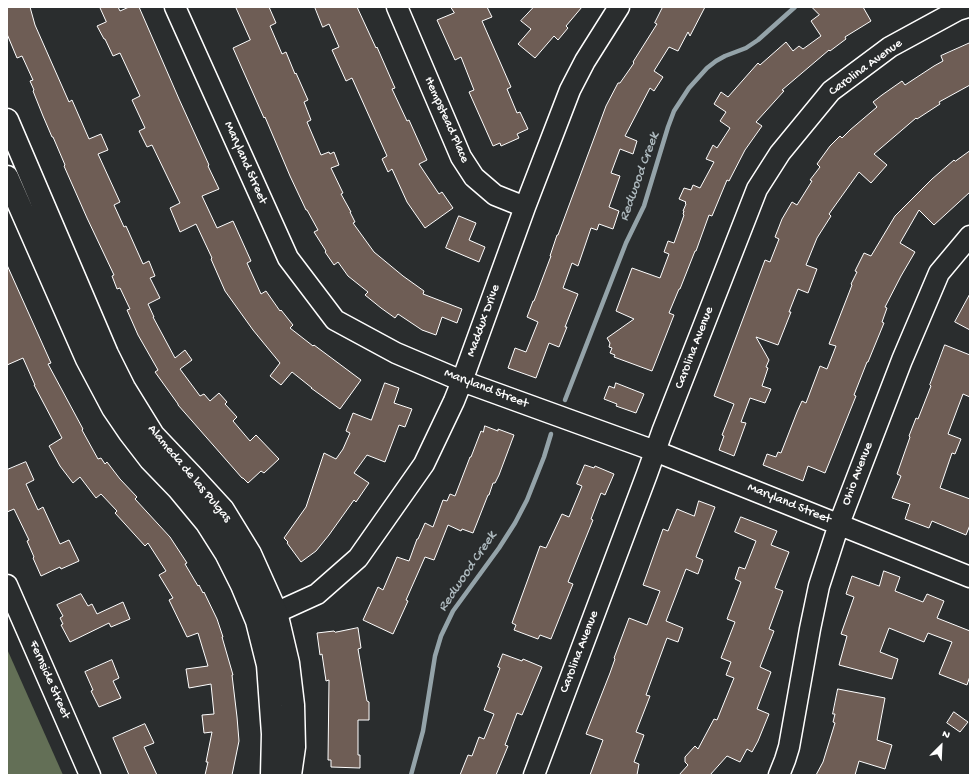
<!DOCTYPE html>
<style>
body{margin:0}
#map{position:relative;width:977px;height:782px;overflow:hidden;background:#2a2d2e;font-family:"Gochi Hand",sans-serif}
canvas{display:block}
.frame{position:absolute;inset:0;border:8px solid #fff;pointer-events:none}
.north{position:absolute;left:921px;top:726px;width:40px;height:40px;-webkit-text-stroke:3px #2a2d2e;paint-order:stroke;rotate:24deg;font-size:11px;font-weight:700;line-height:16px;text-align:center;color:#fff}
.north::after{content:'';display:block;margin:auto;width:14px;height:18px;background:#fff;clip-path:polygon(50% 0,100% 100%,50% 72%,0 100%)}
</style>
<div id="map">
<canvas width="977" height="782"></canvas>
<div class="frame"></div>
<div class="north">N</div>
</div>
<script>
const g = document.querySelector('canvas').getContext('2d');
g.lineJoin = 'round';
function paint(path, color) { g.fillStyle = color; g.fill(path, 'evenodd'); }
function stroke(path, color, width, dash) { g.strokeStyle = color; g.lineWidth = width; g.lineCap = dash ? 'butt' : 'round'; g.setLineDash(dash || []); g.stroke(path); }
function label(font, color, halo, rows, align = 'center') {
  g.font = font + ' "Gochi Hand",sans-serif'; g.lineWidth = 3; g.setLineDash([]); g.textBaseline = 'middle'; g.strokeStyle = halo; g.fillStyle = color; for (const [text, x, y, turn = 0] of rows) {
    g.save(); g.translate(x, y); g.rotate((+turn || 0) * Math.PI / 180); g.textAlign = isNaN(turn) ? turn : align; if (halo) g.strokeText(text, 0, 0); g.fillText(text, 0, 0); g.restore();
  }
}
paint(new Path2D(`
 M 7,649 L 63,775 L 7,775 Z`), '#636f56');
stroke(new Path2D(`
 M 565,400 L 626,243 L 644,206 L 668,127 L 674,111 L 689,88 L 707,68 L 716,61 L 725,56 L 746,48 L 758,40 L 795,7
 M 411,775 L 423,731 L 435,656 L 441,636 L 453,611 L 499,548 L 515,523 L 527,500 L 544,457 L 551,434`), '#94a3a9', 4.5);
const building = new Path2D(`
 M 7,7 L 30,7 L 35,25 L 69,102 L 72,100 L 89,139 L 101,134 L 108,150 L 98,154 L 120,202 L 114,205 L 124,227 L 126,226 L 143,264 L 149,261 L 155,276 L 150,278 L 160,298 L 148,304 L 154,317 L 153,317 L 175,358 L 185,350 L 192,360 L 180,369 L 200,396 L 204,394 L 210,401 L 219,393 L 227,402 L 225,404 L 237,417 L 233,421 L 250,441 L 256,435 L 279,459 L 264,473 L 261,471 L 248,483 L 243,478 L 242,478 L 178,405 L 178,404 L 155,372 L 158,370 L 138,335 L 127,310 L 130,309 L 120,288 L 117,289 L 112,276 L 114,275 L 87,218 L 64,166 L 65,165 L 53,137 L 52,137 L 43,116 L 33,91 L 34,90 L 30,81 L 33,80 L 22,56 L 17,58 L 7,34 Z
 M 100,7 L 118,7 L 120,11 L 129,7 L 139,7 L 179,99 L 209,165 L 208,166 L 219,189 L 202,196 L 217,228 L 233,221 L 251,261 L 247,263 L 261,294 L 266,291 L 280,311 L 281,310 L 293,325 L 290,328 L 313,346 L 314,345 L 361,380 L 340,409 L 311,388 L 312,388 L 292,372 L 281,385 L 270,376 L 280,363 L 253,330 L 225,291 L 211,259 L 212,258 L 196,224 L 180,232 L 170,208 L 180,203 L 152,145 L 147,147 L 139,131 L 145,128 L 132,100 L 140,96 L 120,53 L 113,56 L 105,39 L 104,39 L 97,26 L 106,22 Z
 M 236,7 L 269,7 L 276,23 L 270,26 L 282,54 L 286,52 L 295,74 L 296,73 L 308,100 L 304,102 L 311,120 L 307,122 L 321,155 L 329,152 L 330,154 L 334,152 L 339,165 L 331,168 L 343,193 L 341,194 L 351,212 L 350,212 L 355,222 L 353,223 L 374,252 L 403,276 L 424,291 L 423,294 L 462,309 L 457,323 L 442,317 L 436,335 L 422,330 L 398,314 L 395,318 L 381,308 L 365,295 L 368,292 L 348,276 L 338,262 L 334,265 L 325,252 L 326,251 L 314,232 L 318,230 L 307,210 L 306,210 L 290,176 L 265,117 L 264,118 L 233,48 L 250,40 Z
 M 315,7 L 357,7 L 376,48 L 377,47 L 395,88 L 392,89 L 407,121 L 409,120 L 427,160 L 419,164 L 439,194 L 442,192 L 453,208 L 425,228 L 407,202 L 392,169 L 388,172 L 382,159 L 387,156 L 352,78 L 346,81 L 332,50 L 339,47 L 329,24 L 323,27 Z
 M 451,7 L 487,7 L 492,17 L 482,21 L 511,87 L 507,89 L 517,113 L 520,112 L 528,129 L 517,134 L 519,138 L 501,146 L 500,143 L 493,146 L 469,92 L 474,90 L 461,57 L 455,60 L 437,20 L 454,13 Z
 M 534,7 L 582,7 L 566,26 L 568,28 L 558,40 L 554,36 L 535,58 L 518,44 L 531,29 L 521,21 Z
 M 663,7 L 705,7 L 690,36 L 688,32 L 678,51 L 669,47 L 654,71 L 663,77 L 654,91 L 650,88 L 625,136 L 637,141 L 633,154 L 620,149 L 611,173 L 620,176 L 609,207 L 619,211 L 613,229 L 599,224 L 597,230 L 591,228 L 578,266 L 572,263 L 563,288 L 578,294 L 565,327 L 567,327 L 559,347 L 549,343 L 536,378 L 508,368 L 515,348 L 526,352 L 538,322 L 527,317 L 533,301 L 534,301 L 551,256 L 550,256 L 557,235 L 558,235 L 606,106 L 618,83 L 620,83 L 634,63 L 633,62 L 657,24 L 655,23 Z
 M 812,7 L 863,7 L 871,21 L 845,37 L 846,39 L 830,51 L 829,50 L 782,90 L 784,91 L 756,122 L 762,126 L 745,150 L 729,181 L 727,180 L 712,216 L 709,215 L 696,251 L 695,251 L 680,289 L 679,289 L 669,313 L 674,315 L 652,371 L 614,357 L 615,355 L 610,353 L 612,348 L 609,347 L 610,343 L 607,338 L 634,319 L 616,311 L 632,268 L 660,278 L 669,254 L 664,252 L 668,241 L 674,243 L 684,215 L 683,214 L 684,211 L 683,211 L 686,204 L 685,203 L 686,202 L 679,199 L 684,188 L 691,190 L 693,185 L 700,188 L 714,162 L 706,159 L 713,145 L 717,148 L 730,128 L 720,121 L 726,112 L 714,104 L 721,92 L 728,97 L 758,63 L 760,65 L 786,42 L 793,51 L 799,46 L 803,49 L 821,36 L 811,21 L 819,15 Z
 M 970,43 L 970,85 L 939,102 L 940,104 L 917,119 L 916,118 L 874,154 L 887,165 L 871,183 L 859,172 L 829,214 L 831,216 L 817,238 L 806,265 L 817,269 L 808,293 L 798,289 L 789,312 L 791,312 L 778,345 L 756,337 L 769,360 L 766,367 L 768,368 L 762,386 L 771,389 L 765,403 L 750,398 L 741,422 L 746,423 L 734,456 L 719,450 L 724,436 L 722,435 L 734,404 L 714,396 L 765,260 L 770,262 L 779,239 L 775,237 L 782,219 L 792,202 L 797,205 L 812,181 L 810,180 L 820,167 L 817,164 L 830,146 L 840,136 L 842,138 L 850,130 L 877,107 L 873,102 L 882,95 L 902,81 L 905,85 L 934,66 L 943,61 L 941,56 Z
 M 970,151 L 970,192 L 934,225 L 919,210 L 900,243 L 915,252 L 901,276 L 885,307 L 887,308 L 882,322 L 884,323 L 868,362 L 867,362 L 854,395 L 856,396 L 825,473 L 808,466 L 803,481 L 763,465 L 767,454 L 776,457 L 778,452 L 781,453 L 797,412 L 802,401 L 806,403 L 820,366 L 827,369 L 836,346 L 829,344 L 852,285 L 851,284 L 857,272 L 855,271 L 864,253 L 871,256 L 895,216 L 932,179 L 954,160 L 955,161 Z
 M 459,216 L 476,223 L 469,240 L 485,247 L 479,262 L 446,248 Z
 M 7,265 L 51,363 L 48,364 L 83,429 L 82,430 L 98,459 L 101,458 L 105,464 L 107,462 L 120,479 L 137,497 L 135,499 L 170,537 L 187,563 L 185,564 L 198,586 L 199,585 L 203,593 L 204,592 L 217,619 L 223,637 L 222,637 L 233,675 L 232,675 L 237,717 L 239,741 L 232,775 L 205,775 L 208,762 L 206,762 L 212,732 L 204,733 L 202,715 L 214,714 L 211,684 L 189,688 L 186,669 L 208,666 L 198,633 L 187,637 L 169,600 L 173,598 L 159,575 L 166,571 L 148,543 L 145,546 L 115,513 L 117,511 L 101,494 L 96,498 L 80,477 L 73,483 L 60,466 L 49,446 L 62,438 L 34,385 L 35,385 L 23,358 L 7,365 Z
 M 970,294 L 970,330 L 955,322 Z
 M 945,345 L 970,355 L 970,397 L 963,394 L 948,434 L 961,439 L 955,454 L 952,453 L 940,488 L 970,499 L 970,525 L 966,535 L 932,521 L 929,528 L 905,519 L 910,504 L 892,498 L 901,476 L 897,474 L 910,437 L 909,436 L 916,418 L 918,419 L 931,386 L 930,385 Z
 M 385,383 L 399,388 L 394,403 L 412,409 L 405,427 L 399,425 L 385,462 L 367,455 L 354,473 L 369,483 L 356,502 L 354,500 L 329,535 L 316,551 L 301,562 L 287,543 L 288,542 L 284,538 L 306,507 L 324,453 L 336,459 L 343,449 L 350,433 L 346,431 L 353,413 L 371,420 Z
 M 616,383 L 644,394 L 636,413 L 616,406 L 617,404 L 604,399 L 609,386 L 614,388 Z
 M 485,426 L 498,431 L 498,429 L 514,435 L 499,475 L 495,483 L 493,483 L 489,495 L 488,495 L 473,533 L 462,529 L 461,531 L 448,525 L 434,560 L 425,557 L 406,600 L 408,601 L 393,634 L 363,620 L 378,587 L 383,590 L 397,557 L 409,561 L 417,539 L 418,539 L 425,523 L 433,527 L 443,500 L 447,501 L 450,494 L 455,496 L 470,457 L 471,457 L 481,431 L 483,432 Z
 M 26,462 L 34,480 L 26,484 L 38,510 L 43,507 L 60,544 L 69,540 L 79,561 L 61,569 L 60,567 L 41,576 L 33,558 L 34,557 L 27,541 L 29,540 L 14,509 L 7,512 L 7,470 Z
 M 585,465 L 594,468 L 595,466 L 614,474 L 605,495 L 601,493 L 591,519 L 593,520 L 568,582 L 573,584 L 551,639 L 540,635 L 538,639 L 514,630 L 516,625 L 512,623 L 540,546 L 546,548 L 562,514 L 569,517 L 582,486 L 577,484 Z
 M 699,501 L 715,507 L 696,557 L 703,560 L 698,574 L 686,569 L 666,621 L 683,628 L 678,642 L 667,638 L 646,695 L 650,696 L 636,732 L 644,735 L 634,762 L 639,764 L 637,775 L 590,775 L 603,740 L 586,734 L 610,673 L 615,659 L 614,658 L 629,618 L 647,625 L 660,591 L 643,585 L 663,529 L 668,531 L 677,509 L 694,516 Z
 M 741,517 L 777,531 L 771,545 L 789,552 L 775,588 L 783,591 L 769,629 L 774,631 L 760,667 L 771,672 L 757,709 L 769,714 L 758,741 L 752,752 L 747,749 L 740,762 L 727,756 L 710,775 L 679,775 L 688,765 L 685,762 L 685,757 L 695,746 L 698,749 L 714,719 L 717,720 L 734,678 L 726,675 L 731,662 L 721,658 L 735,622 L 727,619 L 741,582 L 735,579 L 739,567 L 745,569 L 756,541 L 735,532 Z
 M 884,571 L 900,577 L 895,591 L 923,602 L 927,594 L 944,601 L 937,618 L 970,631 L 970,676 L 967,685 L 939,674 L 952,642 L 928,633 L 924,642 L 889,628 L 880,652 L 898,659 L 892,679 L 839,665 L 847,636 L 841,634 L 854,597 L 846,594 L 852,576 L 879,586 Z
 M 81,594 L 88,606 L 92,604 L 97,614 L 123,602 L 130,619 L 111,627 L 109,623 L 70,642 L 61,625 L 63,624 L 60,618 L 63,616 L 57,605 Z
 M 358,628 L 361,648 L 358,649 L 367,701 L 369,702 L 369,720 L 358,720 L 358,755 L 360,755 L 360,768 L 331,767 L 331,760 L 328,760 L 329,680 L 326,681 L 322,654 L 320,655 L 317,633 L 334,631 L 335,632 Z
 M 503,654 L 522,661 L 523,659 L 542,667 L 522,715 L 517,713 L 505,745 L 508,746 L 496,775 L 460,775 L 468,755 L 472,756 L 479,737 L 484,739 L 494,714 L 484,710 L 500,668 L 498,667 Z
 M 112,660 L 119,678 L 113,681 L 121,698 L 99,707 L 91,691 L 93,690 L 85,672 Z
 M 838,689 L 885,698 L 877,740 L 892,745 L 885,769 L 859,761 L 855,775 L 816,775 L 823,762 L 835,723 L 833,722 L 835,714 L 833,714 Z
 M 954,712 L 968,722 L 960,732 L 947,723 Z
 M 145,724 L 154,743 L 144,747 L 157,775 L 129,775 L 113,738 Z`);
paint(building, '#6e5d55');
stroke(building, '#fff', 1);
const minor = new Path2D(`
 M 175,7 L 288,258 L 335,320 L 396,353 L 462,381 L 655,451 L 970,577
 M 397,7 L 461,157 L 474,177 L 495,195 L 525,207
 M 7,585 L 90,775
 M 262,619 L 317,594 L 358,558 L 424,464 L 454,401 L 462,381 L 525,207 L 570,90 L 585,61 L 619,7
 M 534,775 L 647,474 L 662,432 L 757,189 L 780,153 L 831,91 L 890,47 L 958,10 L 968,7
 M 779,775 L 785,760 L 789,747 L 810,629 L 819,586 L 839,524 L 902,360 L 939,273 L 970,236`);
const major = new Path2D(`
 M 7,120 L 107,354 L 124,388 L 153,435 L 191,475 L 223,510 L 250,554 L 276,612 L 288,663 L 293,705 L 294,747 L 290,775
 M 7,177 L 87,359 L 113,408 L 130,433 L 150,459 L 178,488 L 207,523 L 226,553 L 242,585 L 257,621 L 268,665 L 273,734 L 272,775`);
stroke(minor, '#fff', 23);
stroke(major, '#fff', 25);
stroke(minor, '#2a2d2e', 20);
stroke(major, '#2a2d2e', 22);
label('13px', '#fff', '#2a2d2e', [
 ["Carolina Avenue",866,68,-36],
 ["Hempstead Place",446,120,66],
 ["Maryland Street",245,163,66],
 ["Maddux Drive",484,321,-70],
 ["Carolina Avenue",695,348,-69],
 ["Maryland Street",486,389,21],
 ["Alameda de las Pulgas",189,474,50],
 ["Ohio Avenue",858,474,-69],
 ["Maryland Street",789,504,22],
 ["Carolina Avenue",580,652,-69],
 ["Fernside Street",49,680,66]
]);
label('italic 14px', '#aebabf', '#2a2d2e', [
 ["Redwood Creek",640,177,-70],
 ["Redwood Creek",468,572,-56]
]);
</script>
